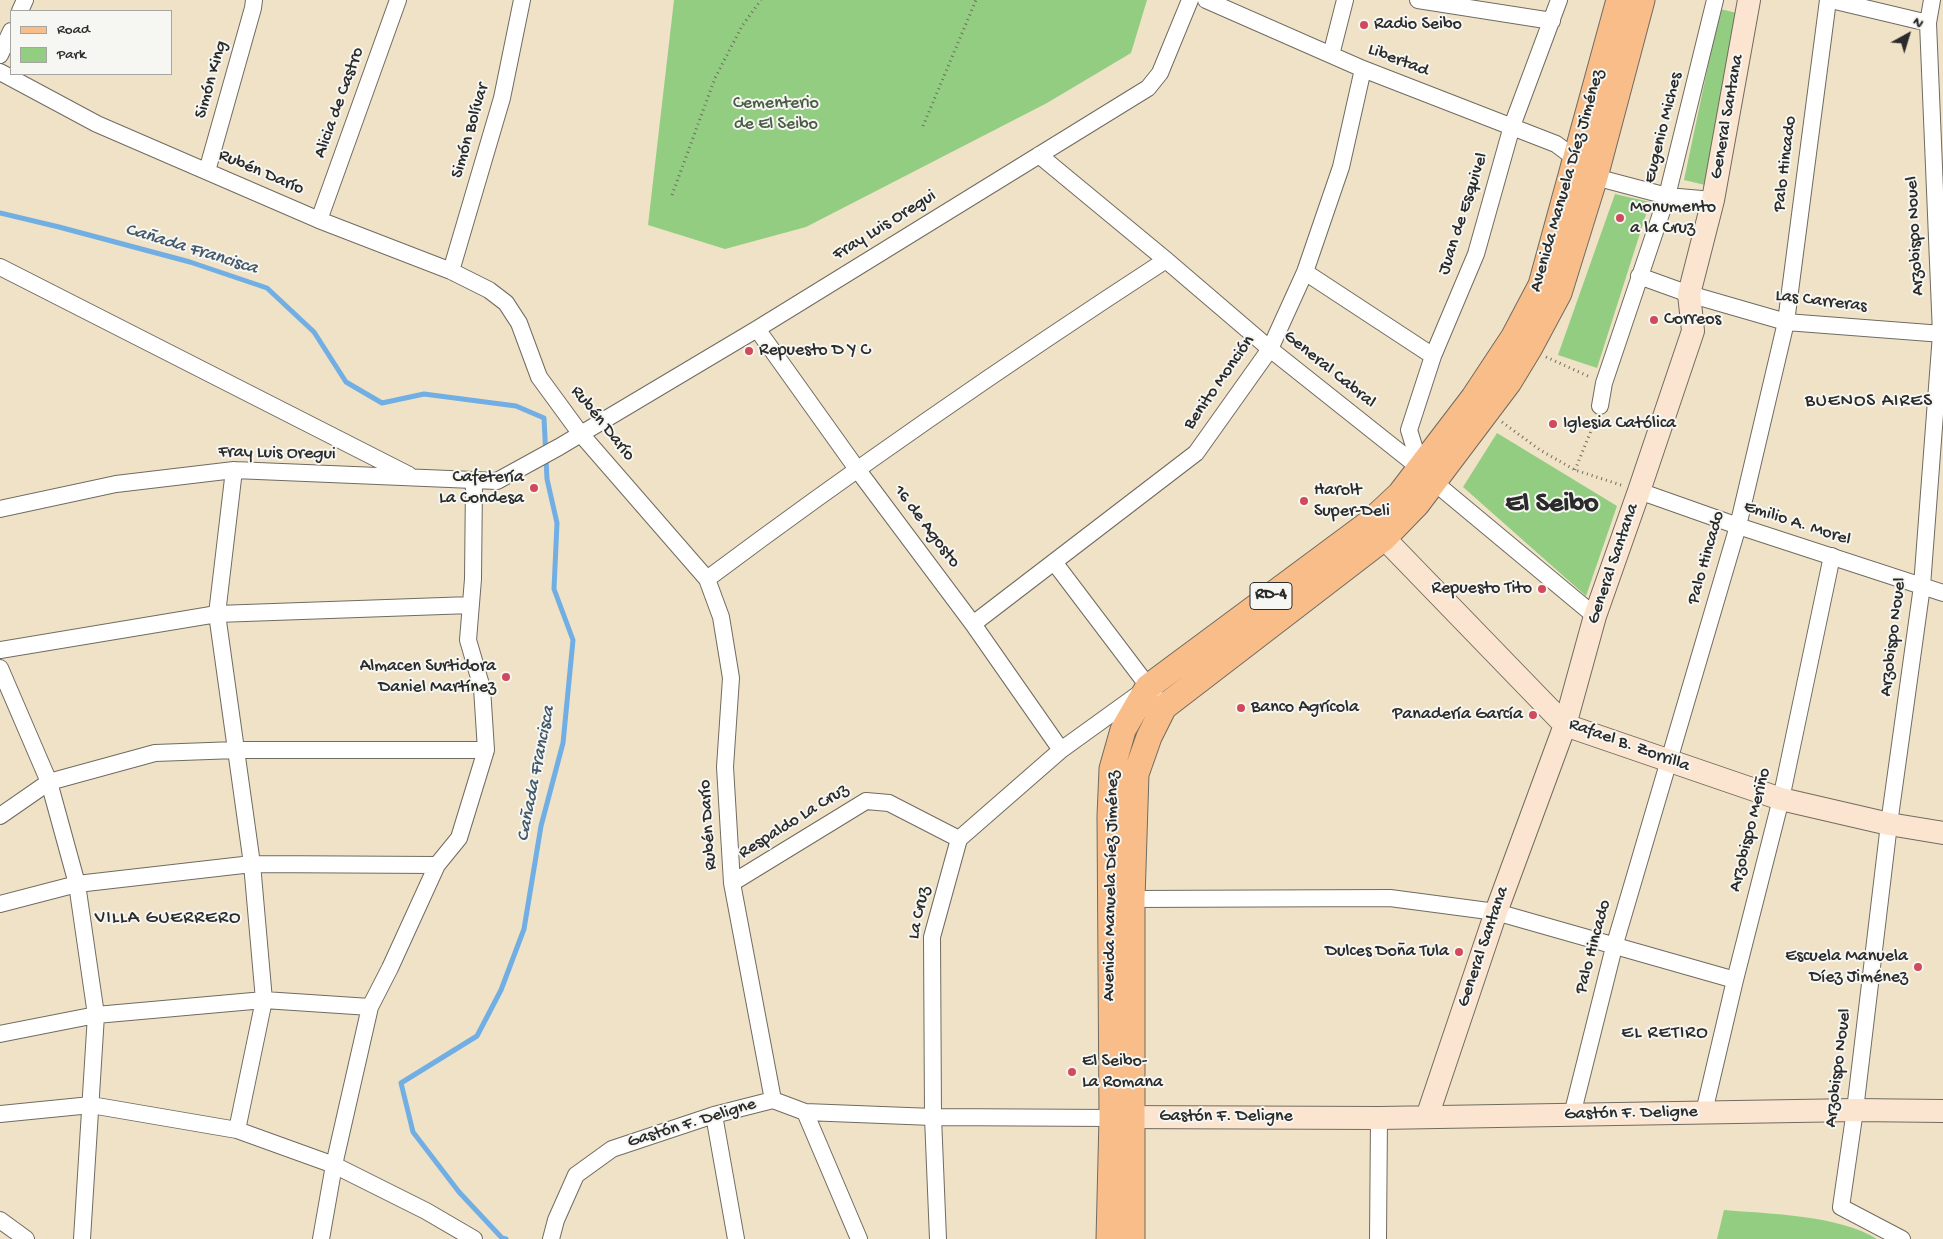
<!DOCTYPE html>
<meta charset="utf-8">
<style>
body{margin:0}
#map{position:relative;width:1943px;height:1239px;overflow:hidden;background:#f0e2c6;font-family:"Gochi Hand",sans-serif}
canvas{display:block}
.legend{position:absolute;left:10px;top:10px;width:162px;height:65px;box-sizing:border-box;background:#f6f6f2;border:1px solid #a5a5a2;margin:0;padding:6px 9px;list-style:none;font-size:15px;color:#2b2b2b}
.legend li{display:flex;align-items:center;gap:10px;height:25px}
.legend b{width:25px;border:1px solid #a5a5a2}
.north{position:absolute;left:1883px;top:10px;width:50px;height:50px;-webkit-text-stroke:4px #f6f6f2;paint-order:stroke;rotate:39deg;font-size:14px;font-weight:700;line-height:20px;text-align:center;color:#2b2b2b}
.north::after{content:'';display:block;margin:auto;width:18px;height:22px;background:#2b2b2b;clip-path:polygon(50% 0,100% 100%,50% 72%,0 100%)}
</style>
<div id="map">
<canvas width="1943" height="1239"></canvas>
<ul class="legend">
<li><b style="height:6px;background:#f8bd89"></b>Road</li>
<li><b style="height:14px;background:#92cd82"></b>Park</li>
</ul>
<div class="north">N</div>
</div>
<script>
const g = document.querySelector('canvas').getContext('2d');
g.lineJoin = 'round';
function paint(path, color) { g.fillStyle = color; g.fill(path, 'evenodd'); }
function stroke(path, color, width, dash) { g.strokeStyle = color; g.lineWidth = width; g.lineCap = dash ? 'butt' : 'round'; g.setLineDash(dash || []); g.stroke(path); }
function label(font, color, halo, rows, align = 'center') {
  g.font = font + ' "Gochi Hand",sans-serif'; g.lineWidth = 4; g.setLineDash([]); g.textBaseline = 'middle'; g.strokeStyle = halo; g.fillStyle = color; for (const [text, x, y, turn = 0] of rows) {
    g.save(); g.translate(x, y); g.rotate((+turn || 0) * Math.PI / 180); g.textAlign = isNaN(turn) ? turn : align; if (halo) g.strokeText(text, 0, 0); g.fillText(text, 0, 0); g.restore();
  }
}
paint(new Path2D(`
 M 674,0 L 1147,0 L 1131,53 L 1047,103 L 806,227 L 725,249 L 648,225 Z
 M 1720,9 L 1741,14 L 1705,185 L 1684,180 Z
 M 1615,194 L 1650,202 L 1597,368 L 1558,355 Z
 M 1497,433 L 1617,506 L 1586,596 L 1463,487 Z
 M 1724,1210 C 1769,1214 1839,1215 1877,1239 L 1717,1239 Z`), '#92cd82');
stroke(new Path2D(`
 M 0,213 L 59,227 L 190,262 L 267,288 L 314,332 L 346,382 L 382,403 L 424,394 L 516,406 L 544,418 L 547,479 L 557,523 L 554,589 L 573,640 L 563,743 L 541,826 L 524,929 L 501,990 L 477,1036 L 401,1083 L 413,1132 L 459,1192 L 502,1238 L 506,1239`), '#71aee3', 5);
const street = new Path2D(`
 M 1206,0 L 1363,69 L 1556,144 L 1576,159 L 1595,177 L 1667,196 L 1713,200
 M 1418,0 L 1552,21
 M 1831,0 L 1928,23
 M 20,11 L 25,0
 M 0,55 L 11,31
 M 1331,55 L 1345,0
 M 0,72 L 97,124 L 319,220 L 451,271 L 489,290 L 506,303 L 519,323 L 539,377 L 580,433 L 707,579 L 721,617 L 731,678 L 725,767 L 732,883 L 773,1100
 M 1039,155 L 1166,260 L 1270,349 L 1421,469 L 1434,482 L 1595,616
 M 207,171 L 253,8 L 254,0
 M 319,220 L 398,0
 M 0,267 L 409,475
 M 451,271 L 502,98 L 522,0
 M 1305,272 L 1433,356
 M 1639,276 L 1689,294 L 1786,322 L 1943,334
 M 757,329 L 857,469 L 973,624 L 1061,750
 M 1600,406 L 1604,383 L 1667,196 L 1715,0
 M 1421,469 L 1409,430 L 1433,356 L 1476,254 L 1512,126 L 1559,0
 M 234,470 L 217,614 L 252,864 L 264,1000 L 237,1130
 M 1639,491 L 1738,526 L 1943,593
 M 0,509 L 116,484 L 234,470 L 497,481 L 559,447 L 757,329 L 1148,88 L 1160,73 L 1190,0
 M 1054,562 L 1154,694
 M 707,579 C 857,467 1009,362 1166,260
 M 973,624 L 1196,453 L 1270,349 L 1305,272 L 1341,167 L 1363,69
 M 0,650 L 217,614 L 471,605
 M 0,668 L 49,782 L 77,884 L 96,1015 L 82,1239
 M 0,816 L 49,782 L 155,753 L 236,750 L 486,750
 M 732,883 L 866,801 L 889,803 L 959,839
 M 1132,899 L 1390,898 L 1496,912 L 1735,980
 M 0,904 L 77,884 L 252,864 L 437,865
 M 0,1034 L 96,1015 L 264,1000 L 370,1007
 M 805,1112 L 859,1239
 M 1704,1112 L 1735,980 L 1781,799 L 1832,556
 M 0,1114 L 91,1105 L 237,1130 L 334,1165 L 426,1211 L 474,1239
 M 714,1115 L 736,1239
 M 1572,1115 L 1614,947 L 1738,526 L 1786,322 L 1828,0
 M 0,1220 L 26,1239
 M 321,1239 L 334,1165 L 370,1007 L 390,968 L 437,865 L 459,838 L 486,750 L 482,688 L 468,640 L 473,579 L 474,481
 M 551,1239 L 556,1220 L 576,1175 L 612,1149 L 714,1115 L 773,1100 L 805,1112 L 933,1117 L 1112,1118
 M 938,1239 L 933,1117 L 932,937 L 959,839 L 1061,750 L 1140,693
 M 1378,1239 L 1379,1118
 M 1902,1239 L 1841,1207 L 1855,1110 L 1889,824 L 1922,586 L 1941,334 L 1928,23 L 1932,0`);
const secondary = new Path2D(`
 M 1384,538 L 1565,725 L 1781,799 L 1889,824 L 1943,833
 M 1115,1117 L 1379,1118 L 1855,1110 L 1943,1111
 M 1427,1117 L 1496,912 L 1565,725 L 1595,616 L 1639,491 L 1693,331 L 1689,294 L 1713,200 L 1749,0`);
const primary = new Path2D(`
 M 1109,1239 L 1112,1118 L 1110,816 L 1112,769 L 1123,730 L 1148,687 L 1369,523 L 1400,494 L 1474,397 L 1513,338 L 1541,285 L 1619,0
 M 1132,1239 L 1132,899 L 1136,774 L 1149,737 L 1164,707 L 1384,538 L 1417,504 L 1509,382 L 1529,349 L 1559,293 L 1595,177 L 1642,0`);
stroke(street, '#706b61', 18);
stroke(secondary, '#706b61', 24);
stroke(primary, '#706b61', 27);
stroke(new Path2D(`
 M 923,126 L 976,0
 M 672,195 L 715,78 L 742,26 L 761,0
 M 1546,357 L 1590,377
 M 1502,422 L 1540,450 L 1575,470 L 1621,485
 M 1575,470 L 1595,421`), '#706b61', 3, [1, 4]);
stroke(street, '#fff', 16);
stroke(secondary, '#fce5d0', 22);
stroke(primary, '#f8bd89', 25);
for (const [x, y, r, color] of [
 [1364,25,5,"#d1495b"],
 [1620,218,5,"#d1495b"],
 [1654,320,5,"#d1495b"],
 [749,351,5,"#d1495b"],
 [1553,424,5,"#d1495b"],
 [534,488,5,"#d1495b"],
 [1304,501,5,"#d1495b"],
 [1542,589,5,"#d1495b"],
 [506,677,5,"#d1495b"],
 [1241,708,5,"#d1495b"],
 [1533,715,5,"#d1495b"],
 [1459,952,5,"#d1495b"],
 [1918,967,5,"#d1495b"],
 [1072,1072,5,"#d1495b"]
]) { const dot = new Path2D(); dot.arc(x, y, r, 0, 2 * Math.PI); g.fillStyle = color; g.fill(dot); stroke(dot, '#f6f6f2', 2); }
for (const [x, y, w] of [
 [1271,596,42]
]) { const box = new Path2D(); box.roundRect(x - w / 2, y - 13.5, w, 27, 4); g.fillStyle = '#f6f6f2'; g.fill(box); stroke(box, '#2b2b2b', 1); }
label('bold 16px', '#2b2b2b', null, [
 ["RD-4",1271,596]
]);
label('18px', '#2b2b2b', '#f6f6f2', [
 ["Radio Seibo",1374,25],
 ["Monumento",1630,208],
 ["a la Cruz",1630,229],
 ["Correos",1664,320],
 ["Repuesto D Y C",759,351],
 ["Iglesia Católica",1563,424],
 ["Cafetería",524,478,"right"],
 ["La Condesa",524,499,"right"],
 ["Harolt",1314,491],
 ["Super-Deli",1314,512],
 ["Repuesto Tito",1532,589,"right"],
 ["Almacen Surtidora",496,667,"right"],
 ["Daniel Martínez",496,688,"right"],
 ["Banco Agrícola",1251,708],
 ["Panadería García",1523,715,"right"],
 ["Dulces Doña Tula",1449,952,"right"],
 ["Escuela Manuela",1908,957,"right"],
 ["Díez Jiménez",1908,978,"right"],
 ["El Seibo-",1082,1062],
 ["La Romana",1082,1083]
], 'left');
label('18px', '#2b2b2b', '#f6f6f2', [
 ["Libertad",1398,61,21],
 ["Simón King",212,80,-74],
 ["Alicia de Castro",340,103,-70],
 ["General Santana",1728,117,-80],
 ["Eugenio Miches",1664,128,-76],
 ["Simón Bolívar",471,131,-74],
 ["Palo Hincado",1786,164,-83],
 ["Rubén Darío",261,173,23],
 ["Avenida Manuela Díez Jiménez",1568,181,-74],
 ["Juan de Esquivel",1464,214,-72],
 ["Fray Luis Oregui",885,226,-32],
 ["Arzobispo Nouel",1916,236,-93],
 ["Las Carreras",1821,302,7],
 ["General Cabral",1329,370,39],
 ["Benito Monción",1220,383,-55],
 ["Rubén Darío",602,424,51],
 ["Fray Luis Oregui",277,454,1],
 ["Emilio A. Morel",1797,524,18],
 ["16 de Agosto",926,527,53],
 ["Palo Hincado",1707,558,-74],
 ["General Santana",1614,564,-71],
 ["Arzobispo Nouel",1894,637,-83],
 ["Rafael B. Zorrilla",1629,746,20],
 ["Respaldo La Cruz",794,822,-32],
 ["Rubén Darío",709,825,-94],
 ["Arzobispo Meriño",1751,830,-76],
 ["Avenida Manuela Díez Jiménez",1112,886,-89],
 ["La Cruz",920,913,-78],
 ["General Santana",1484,947,-71],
 ["Palo Hincado",1594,947,-75],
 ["Arzobispo Nouel",1839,1068,-83],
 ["Gastón F. Deligne",1631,1114,-1],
 ["Gastón F. Deligne",1226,1117],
 ["Gastón F. Deligne",692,1124,-17]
]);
label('18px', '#4a5c45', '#f6f6f2', [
 ["Cementerio",776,104],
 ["de El Seibo",776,125]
]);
label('italic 19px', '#44596b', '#f6f6f2', [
 ["Cañada Francisca",191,250,17],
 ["Cañada Francisca",537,774,-79]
]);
g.letterSpacing = '1px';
label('19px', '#2b2b2b', '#f6f6f2', [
 ["BUENOS AIRES",1869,402],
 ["VILLA GUERRERO",168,919],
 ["EL RETIRO",1665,1034]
]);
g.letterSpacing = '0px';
label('bold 28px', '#2b2b2b', '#f6f6f2', [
 ["El Seibo",1552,506]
]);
</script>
